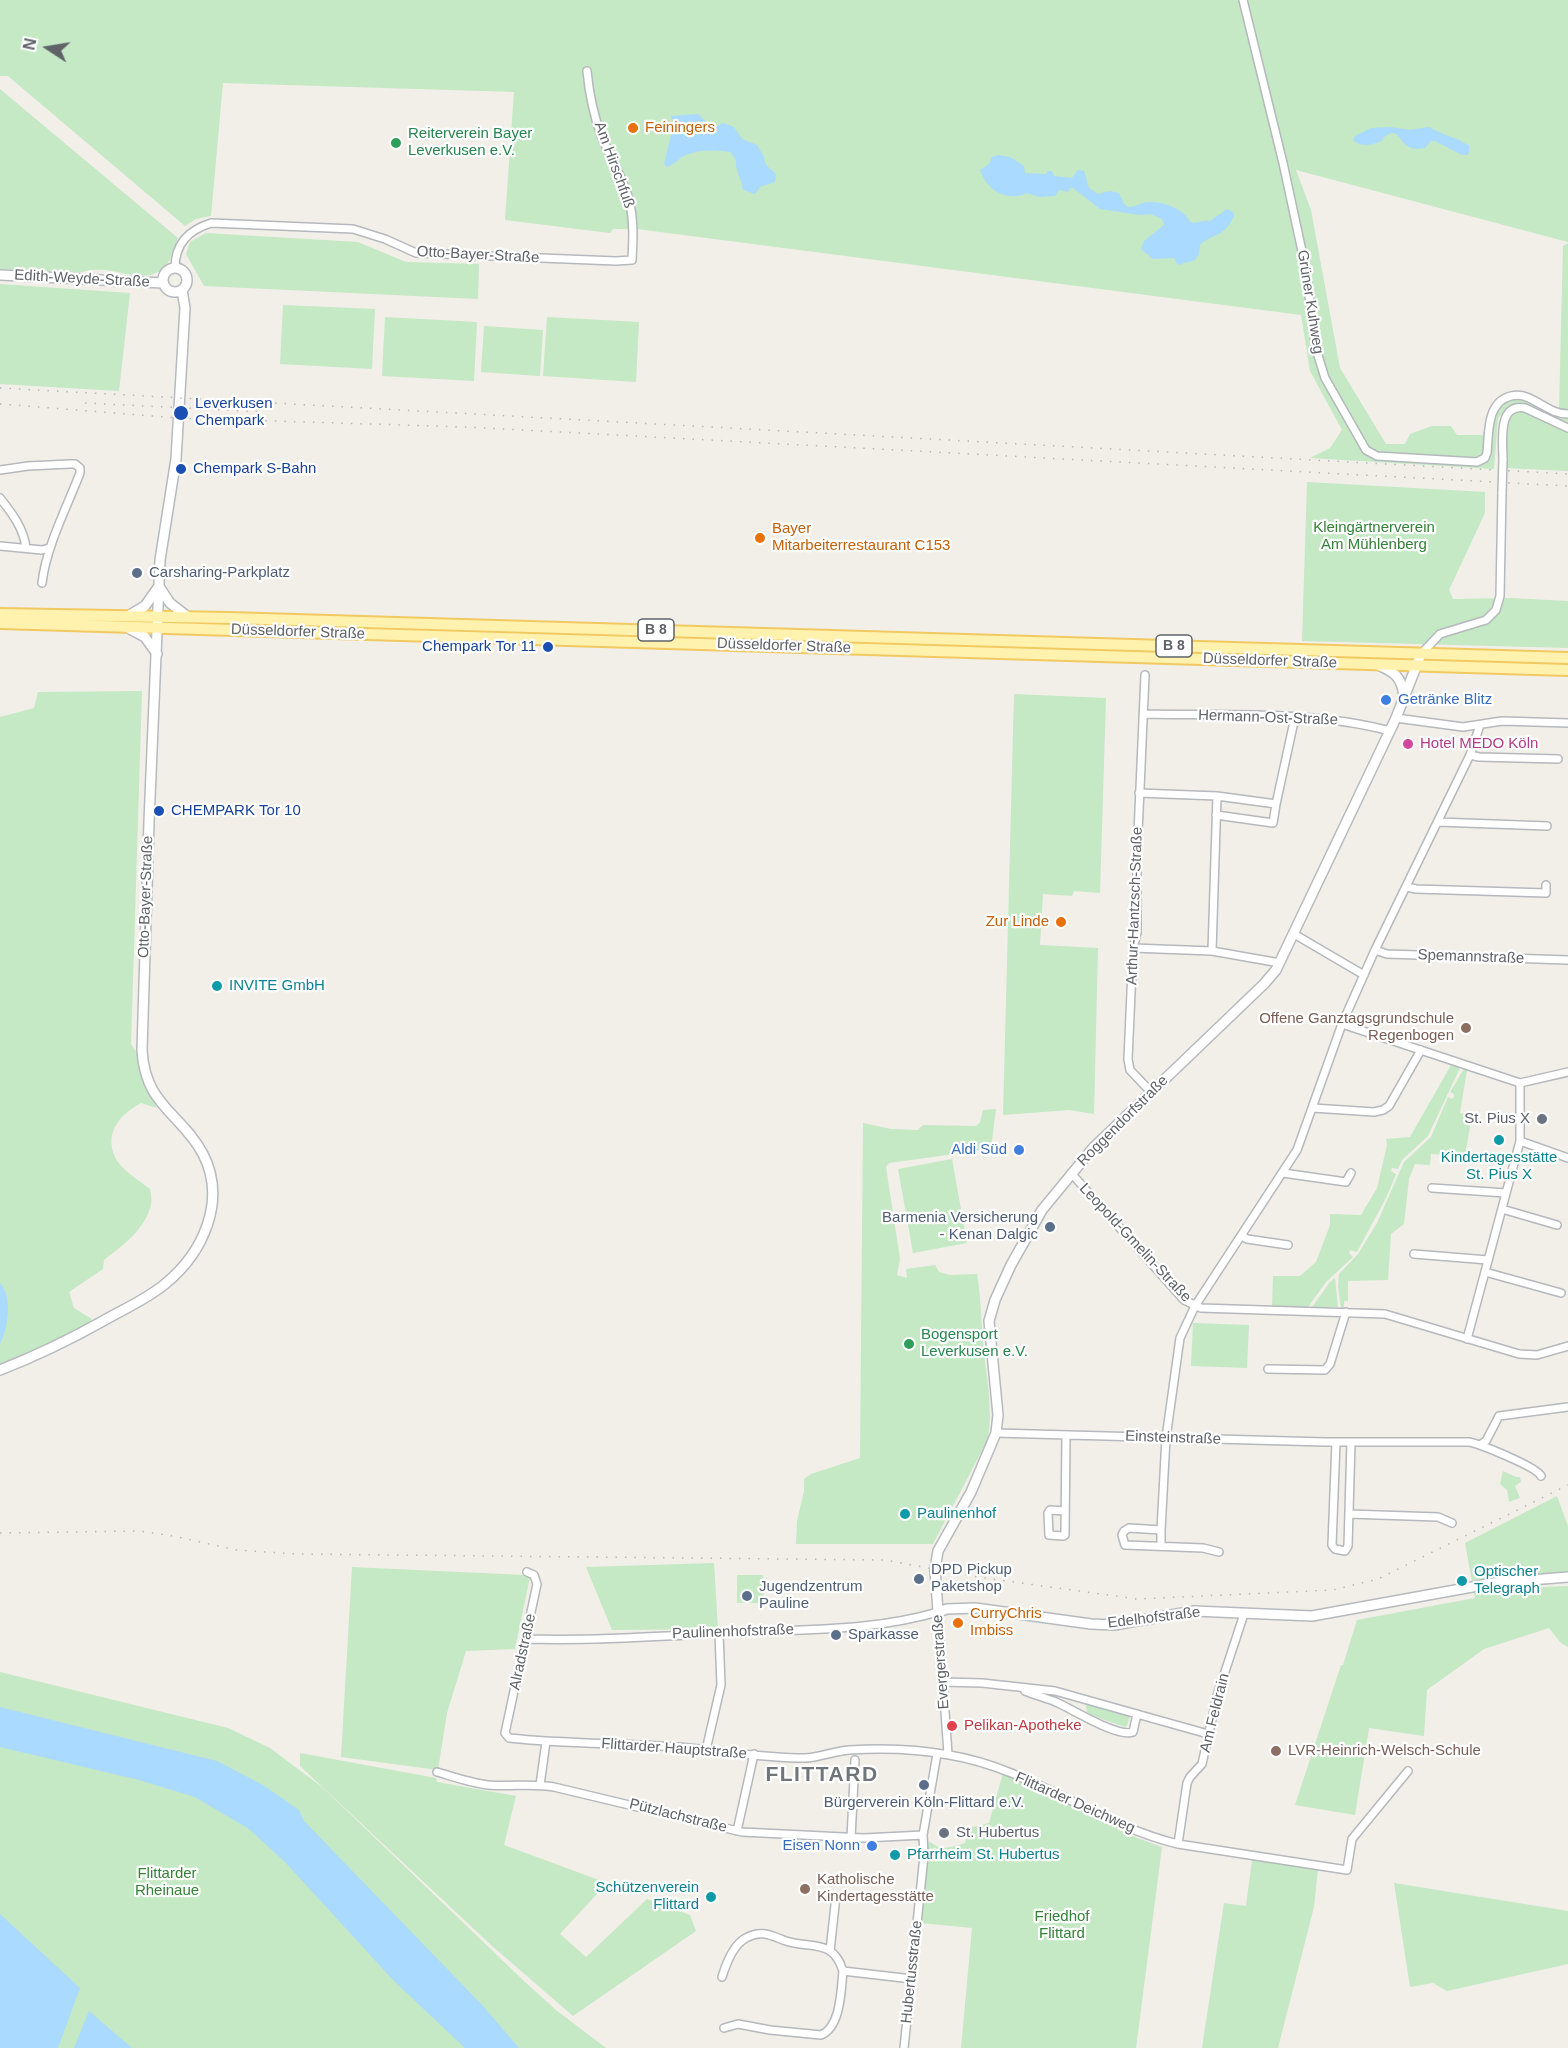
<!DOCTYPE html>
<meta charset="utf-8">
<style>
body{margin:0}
#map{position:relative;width:1568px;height:2048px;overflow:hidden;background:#f1efe8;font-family:Arial,sans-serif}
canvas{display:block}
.north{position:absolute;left:18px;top:18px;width:60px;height:60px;-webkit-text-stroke:4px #fff;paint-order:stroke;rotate:282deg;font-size:16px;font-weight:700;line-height:24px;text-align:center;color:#5f6368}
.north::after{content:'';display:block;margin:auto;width:21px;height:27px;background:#5f6368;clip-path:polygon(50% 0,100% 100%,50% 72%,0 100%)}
</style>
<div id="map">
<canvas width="1568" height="2048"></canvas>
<div class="north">N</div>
</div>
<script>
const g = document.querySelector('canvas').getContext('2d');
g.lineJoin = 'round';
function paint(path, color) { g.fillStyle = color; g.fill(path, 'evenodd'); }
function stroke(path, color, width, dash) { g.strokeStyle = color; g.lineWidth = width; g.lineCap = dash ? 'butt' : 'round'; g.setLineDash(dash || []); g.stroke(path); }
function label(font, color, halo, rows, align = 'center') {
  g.font = font + ' Arial,sans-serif'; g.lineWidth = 4.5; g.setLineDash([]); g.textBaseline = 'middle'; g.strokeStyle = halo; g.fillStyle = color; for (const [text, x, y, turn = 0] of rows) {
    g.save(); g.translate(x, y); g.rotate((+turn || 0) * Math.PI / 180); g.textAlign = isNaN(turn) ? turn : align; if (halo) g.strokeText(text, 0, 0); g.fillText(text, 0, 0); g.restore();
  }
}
paint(new Path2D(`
 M 0,0 L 1568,0 L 1568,242 L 1296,170 L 1311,210 L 1340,368 L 1386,444 L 1405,444 L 1410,434 L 1432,426 L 1451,426 L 1457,435 L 1483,435 L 1488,413 C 1493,409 1498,404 1503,401 C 1525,389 1545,416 1568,417 L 1568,422 L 1551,417 L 1528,404 L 1511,405 L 1498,418 L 1494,469 L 1310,458 L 1330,448 L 1342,430 L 1310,371 L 1301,315 L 637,229 L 613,229 L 610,233 L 505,220 L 514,92 L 223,83 L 211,216 L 196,219 L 185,226 L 8,76 L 0,76 Z
 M 0,89 L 178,238 C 175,245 171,259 167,264 C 151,284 127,273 106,270 C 96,269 87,270 78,273 L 0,269 Z
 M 206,233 L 358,242 L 406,262 L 479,264 L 478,299 L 204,286 L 186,254 L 190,242 Z
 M 1568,243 L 1568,411 L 1559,411 L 1563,246 Z
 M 0,284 L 130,293 L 119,391 L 0,384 Z
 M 283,305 L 375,309 L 372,369 L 280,364 Z
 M 385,317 L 477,322 L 474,381 L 382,376 Z
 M 547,317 L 639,322 L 636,382 L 543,376 Z
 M 484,326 L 543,330 L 540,376 L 481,372 Z
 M 1518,411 L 1529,413 L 1568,431 L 1568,471 L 1505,468 L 1505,429 L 1508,414 Z
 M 1307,482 L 1485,492 L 1485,513 L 1449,590 L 1453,599 L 1511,598 L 1568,601 L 1568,648 L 1302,641 Z
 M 142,691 L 131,1044 L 137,1053 L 146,1088 L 157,1108 L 141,1103 C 120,1114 104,1133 115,1157 C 121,1170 140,1181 150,1189 C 151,1194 152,1200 151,1204 C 146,1229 122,1246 104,1260 L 103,1269 L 69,1292 L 74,1308 L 92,1319 L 89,1323 L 38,1349 L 0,1364 L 0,717 L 34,708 L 38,692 Z
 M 1014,694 L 1106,698 L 1100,893 L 1074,891 L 1072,896 L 1043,894 L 1040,945 L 1098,948 L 1094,1114 L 1069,1110 L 1003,1115 Z
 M 1451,1065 L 1460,1068 L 1428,1136 L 1402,1160 L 1398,1169 L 1392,1168 L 1391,1171 L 1396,1174 L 1387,1196 L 1357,1252 L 1350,1250 L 1349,1253 L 1353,1257 L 1326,1282 L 1308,1307 L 1272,1306 L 1273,1276 L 1300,1276 L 1316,1262 L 1330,1225 L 1330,1214 L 1361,1215 L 1377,1188 L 1387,1145 L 1386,1139 L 1410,1137 Z
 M 1464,1069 L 1467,1070 L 1460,1113 L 1472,1115 L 1465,1156 L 1431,1154 L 1430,1165 L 1415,1164 L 1409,1179 L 1404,1224 L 1391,1234 L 1388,1280 L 1348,1281 L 1348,1301 L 1344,1301 L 1344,1308 L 1341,1308 L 1338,1286 L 1339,1274 L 1358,1254 L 1377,1223 L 1404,1162 L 1431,1137 L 1448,1097 L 1452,1099 L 1454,1097 L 1454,1094 L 1450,1092 Z
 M 996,1109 L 991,1149 L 889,1163 L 886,1167 L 900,1259 L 897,1275 L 907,1278 L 906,1269 L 935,1265 L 939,1272 L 950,1275 L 977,1274 C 981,1297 981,1319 983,1343 C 986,1375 993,1407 988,1439 L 933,1544 L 796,1544 L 797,1521 L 804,1491 L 804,1479 L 811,1474 L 860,1458 L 863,1123 L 891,1129 L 918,1130 L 923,1125 L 976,1126 L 980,1122 L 983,1110 Z
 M 952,1159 L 967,1243 L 913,1253 L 898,1169 Z
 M 1335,1278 L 1338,1307 L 1312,1307 L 1330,1282 Z
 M 1193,1323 L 1249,1325 L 1247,1368 L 1191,1366 Z
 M 1503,1471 L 1516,1477 L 1520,1477 L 1521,1482 L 1515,1486 L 1520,1498 L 1509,1502 L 1507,1490 L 1500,1484 Z
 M 1557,1496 L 1568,1526 L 1568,1575 L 1541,1577 L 1541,1587 L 1568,1586 L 1568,1647 L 1561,1643 L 1549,1628 L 1484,1649 L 1427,1690 L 1424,1736 L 1369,1728 L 1355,1815 L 1295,1805 L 1341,1665 L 1343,1665 L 1357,1620 L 1475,1598 L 1465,1543 Z
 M 714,1563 L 718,1629 L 612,1630 L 586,1567 Z
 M 352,1567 L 524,1575 L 530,1577 L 515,1649 L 466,1651 L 447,1713 L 438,1770 L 341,1757 Z
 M 737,1575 L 763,1575 L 764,1603 L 737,1603 Z
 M 0,1672 L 228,1728 L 270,1748 L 322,1787 L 525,1982 L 556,2010 L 606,2048 L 0,2048 Z
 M 1085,1702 L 1130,1716 L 1127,1726 L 1125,1727 L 1091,1715 L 1087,1712 Z
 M 300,1753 L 436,1778 L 437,1782 L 516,1796 L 504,1845 L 607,1883 L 560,1934 L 586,1957 L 647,1899 L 690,1915 L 696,1931 L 573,2016 L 491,1945 L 300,1766 Z
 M 1003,1773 L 1137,1838 L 1162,1847 L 1136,2048 L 961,2048 L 972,1928 L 921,1923 L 927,1849 L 929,1841 C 940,1851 951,1848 965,1843 L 969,1828 L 989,1823 Z
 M 1252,1860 L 1318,1869 L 1314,1907 L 1278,2048 L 1202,2048 L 1224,1903 L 1246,1906 Z
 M 1394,1883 L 1568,1911 L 1568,1964 L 1447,1991 L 1433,1983 L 1410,1987 Z`), '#c5e8c5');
paint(new Path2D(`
 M 698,114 L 713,128 L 723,123 L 734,127 L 742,139 L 757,145 L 763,155 L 766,165 L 776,174 L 775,182 L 760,187 L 755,194 L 743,190 C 742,179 735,172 736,160 L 730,152 C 715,150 698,149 684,156 C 678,159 674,165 667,167 L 664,164 L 674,123 L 671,116 Z
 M 1391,127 L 1410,130 L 1429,127 C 1442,135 1457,137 1469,146 L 1469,153 L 1467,155 L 1462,155 L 1435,141 L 1431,141 L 1425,148 C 1419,149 1411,150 1406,145 C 1398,139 1397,126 1383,138 L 1383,140 C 1374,145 1361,148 1353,140 L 1355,136 L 1371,128 Z
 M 998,155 L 1010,157 L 1024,166 L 1025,173 L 1046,174 L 1048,171 L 1052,171 L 1054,176 L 1072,178 L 1078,170 L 1084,171 L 1089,188 L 1098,194 L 1110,191 L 1119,193 L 1124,204 L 1128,207 C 1135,207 1141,203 1147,202 C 1162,201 1184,208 1190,222 C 1197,224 1203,220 1210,221 L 1227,209 L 1233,212 L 1234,216 C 1223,239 1214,232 1200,245 L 1199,254 L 1195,260 L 1178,265 L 1174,258 L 1153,259 L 1141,249 L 1144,241 L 1164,225 L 1162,219 L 1151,214 L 1140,215 L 1100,209 L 1073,188 L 1070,188 L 1068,192 L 1059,190 L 1055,196 L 1039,197 L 1027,193 C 1007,202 987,191 980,170 L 989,164 L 992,157 Z
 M 0,1283 C 13,1297 8,1328 0,1344 Z
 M 0,1707 L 217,1761 L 263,1785 L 299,1810 L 304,1821 L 483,2006 L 519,2048 L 465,2048 L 393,1980 L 285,1862 L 249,1829 L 195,1797 L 139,1780 L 0,1747 Z
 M 0,1914 L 80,1988 L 58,2048 L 0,2048 Z
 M 89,2011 L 132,2048 L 74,2048 Z`), '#aadaff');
const street = new Path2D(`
 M 1243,0 L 1283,163 L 1305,265 L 1316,349 L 1325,378 L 1366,450 L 1377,456 L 1477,462 L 1485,458 L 1487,453 C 1489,434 1486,402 1511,396 C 1519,394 1526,396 1533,400 C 1545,406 1554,414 1568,414
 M 175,268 C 175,243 189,230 211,223 L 353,229 L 385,239 L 416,253 L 616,261 L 632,260 C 633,241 634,223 630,204 C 625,180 610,158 601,135 C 594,116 589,92 587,71
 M 1503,460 C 1503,442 1497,403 1525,408 L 1568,428
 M 0,470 L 28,466 L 70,464 L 75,464 L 80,468 L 80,473 C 67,507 46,547 42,583
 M 0,498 C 12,513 24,529 26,548
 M 0,546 L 42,550 L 49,548
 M 1421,654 L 1440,634 L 1486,620 L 1496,610 L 1500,596 L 1502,492
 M 1145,675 L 1137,856 L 1137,933 L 1133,948 L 1128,1059 L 1130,1070 L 1151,1092
 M 1144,714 C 1226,716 1311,710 1390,731
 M 1396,718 L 1463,727 L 1502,721 L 1568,723
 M 1470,755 L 1479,757 L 1558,759
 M 1139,793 L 1217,796 L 1276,804 L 1273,823 L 1216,815
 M 1276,804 L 1295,717
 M 1438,822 L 1547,826
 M 1407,887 L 1416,889 L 1546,893 L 1546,885
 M 1294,934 L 1364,975
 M 1133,948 L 1212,951 L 1280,963
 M 1375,950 L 1387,954 L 1568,960
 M 1212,951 L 1217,796
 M 1342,1024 L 1520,1083 L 1568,1072
 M 1313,1108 L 1374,1112 L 1383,1110 L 1389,1106 L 1421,1050
 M 1520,1141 L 1568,1158
 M 1071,1173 L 1184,1300 L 1201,1308 L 1385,1314 L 1519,1354 L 1537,1355 L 1568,1346
 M 1283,1173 L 1346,1182 L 1351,1173
 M 1432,1188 L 1506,1193
 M 1502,1209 L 1557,1225
 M 1242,1236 L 1247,1239 L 1288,1245
 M 1414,1254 L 1488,1260
 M 1485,1272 L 1561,1293
 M 1467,1339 L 1520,1141 L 1520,1083
 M 1268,1369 L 1325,1370 L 1330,1364 L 1346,1312
 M 996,1433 L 1325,1442 L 1469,1442 C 1480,1444 1537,1467 1541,1476
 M 1336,1442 L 1332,1545 L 1335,1549 L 1345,1551 L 1348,1546 L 1351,1442
 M 1480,1445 L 1486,1441 L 1499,1416 L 1568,1407
 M 1065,1511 L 1050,1510 L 1048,1513 L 1049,1535 L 1063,1536 L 1065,1535 L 1066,1435
 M 1349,1514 L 1438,1517 L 1452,1523
 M 1161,1530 L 1166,1438 L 1180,1338 L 1195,1306 L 1297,1150 L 1342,1024 L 1375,950 L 1470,755 L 1480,725
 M 1161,1546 L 1161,1530 L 1129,1528 L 1124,1531 L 1122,1535 L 1125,1545 L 1203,1548 L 1219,1552
 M 527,1572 L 534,1575 L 537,1584 L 505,1733 L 509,1738 C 565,1744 621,1743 677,1747 C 719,1750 762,1758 804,1758 C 819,1758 834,1751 849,1750 C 881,1748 917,1749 949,1755 C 1031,1768 1098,1825 1178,1844 L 1347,1870 L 1352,1839 L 1408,1771
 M 527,1639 C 600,1641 678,1635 751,1632 C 815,1629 876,1630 938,1612 L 948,1754
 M 943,1682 L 982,1683 L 1055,1691 L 1208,1734
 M 1025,1691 C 1035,1695 1046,1698 1056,1702 C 1072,1709 1118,1738 1133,1732 L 1137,1714
 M 706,1750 L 721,1685 L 719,1633
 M 437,1772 C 454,1777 471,1783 488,1785 C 510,1787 533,1783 554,1787 L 742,1832 L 864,1838 L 923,1835
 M 540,1785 L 546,1742
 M 737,1831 L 754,1754
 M 851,1838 L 855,1760
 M 1178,1844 L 1187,1783 L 1190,1777 L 1202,1764 L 1217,1696 L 1244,1614
 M 830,1951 L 836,1896
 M 722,1977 C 726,1964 734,1944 746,1938 C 761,1929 772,1936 786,1941 C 810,1949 833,1938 843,1971
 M 724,2028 L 738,2024 L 770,2030 L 821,2035 C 841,2027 841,1990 843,1971 L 912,1979
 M 904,2048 L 924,1856 L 923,1835 L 937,1754`);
const secondary = new Path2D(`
 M163 280a12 12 0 1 1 24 0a12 12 0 1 1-24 0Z
 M 0,275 L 163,283
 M 160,588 L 170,603 L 188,617
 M 128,616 L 145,606 L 159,586
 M 126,627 L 145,637 L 157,654
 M 1421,654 L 1396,718 L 1276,970 L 1264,984 L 1093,1148 L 1042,1210 L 1011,1265 L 995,1300 L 989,1321 L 998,1415 L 996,1433 L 971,1492 L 938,1551 L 935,1569 L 938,1612 L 947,1609 L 975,1608 L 1091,1624 L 1114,1625 L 1194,1611 L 1312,1616 L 1494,1583 L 1568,1577
 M 1378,665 C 1394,672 1401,676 1404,695
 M 0,1370 C 36,1356 69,1340 103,1321 C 124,1309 147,1299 165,1284 C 203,1253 227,1201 203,1154 C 181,1113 145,1106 142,1050 L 149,822 L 160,560 L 176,459 L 185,308 L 182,290`);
const primary = new Path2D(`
 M 0,614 L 229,618 L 1568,658
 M 0,623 L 1568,670`);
stroke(street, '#b5b8bc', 10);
stroke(secondary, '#b6babf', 12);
stroke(primary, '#f2c960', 14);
stroke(street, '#fff', 7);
stroke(secondary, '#fff', 9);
stroke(primary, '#fff2af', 10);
stroke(new Path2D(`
 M 0,388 L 1568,474
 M 85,403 L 265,412
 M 0,404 L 177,418 L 467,427 L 1568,486
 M 0,1533 L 139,1531 L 173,1536 L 237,1550 L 297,1554 L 885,1560 L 978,1577 L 1137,1599 L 1333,1590 L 1378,1579 L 1568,1485`), '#b6b7b8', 1.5, [1.5, 8]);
const streetBridge = new Path2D(`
 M 1502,492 L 1503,460`);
stroke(streetBridge, '#b5b8bc', 10, []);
stroke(streetBridge, '#fff', 7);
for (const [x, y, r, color] of [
 [633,128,6,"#e8710a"],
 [396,143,6,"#2e9e5b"],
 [181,413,8,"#1a4fb4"],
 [181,469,6,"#1a4fb4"],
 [760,538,6,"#e8710a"],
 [137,573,6,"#5c6f8a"],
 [548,647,6,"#1a4fb4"],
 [1386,700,6,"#3f7fe0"],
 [1408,744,6,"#d1479c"],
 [159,811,6,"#1a4fb4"],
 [1061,922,6,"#e8710a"],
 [217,986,6,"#0f9aa8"],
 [1466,1028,6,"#8d6e63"],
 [1542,1119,6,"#6b7280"],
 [1499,1140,6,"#0f9aa8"],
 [1019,1150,6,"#3f7fe0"],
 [1050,1227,6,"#5c6f8a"],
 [909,1344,6,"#2e9e5b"],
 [905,1514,6,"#0f9aa8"],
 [919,1579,6,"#5c6f8a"],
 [1462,1581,6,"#0f9aa8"],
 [747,1596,6,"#5c6f8a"],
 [958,1623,6,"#e8710a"],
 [836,1635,6,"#5c6f8a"],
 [952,1726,6,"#e0444e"],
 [1276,1751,6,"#8d6e63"],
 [924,1785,6,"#5c6f8a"],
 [944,1833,6,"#6b7280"],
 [872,1846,6,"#3f7fe0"],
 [895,1855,6,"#0f9aa8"],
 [805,1889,6,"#8d6e63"],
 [711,1897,6,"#0f9aa8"]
]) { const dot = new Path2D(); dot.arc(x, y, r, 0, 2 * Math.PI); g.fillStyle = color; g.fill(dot); stroke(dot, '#fff', 2); }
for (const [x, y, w] of [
 [656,630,36],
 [1174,646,36]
]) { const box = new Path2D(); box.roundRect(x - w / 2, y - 11, w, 22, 4.5); g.fillStyle = '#fff'; g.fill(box); stroke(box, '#5f6368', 1.5); }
label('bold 14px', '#5f6368', null, [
 ["B 8",656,630],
 ["B 8",1174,646]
]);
label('15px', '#c56008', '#fff', [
 ["Feiningers",645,128],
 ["Bayer",772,529],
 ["Mitarbeiterrestaurant C153",772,546],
 ["Zur Linde",1049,922,"right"],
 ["CurryChris",970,1614],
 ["Imbiss",970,1631]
], 'left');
label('15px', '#27864d', '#fff', [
 ["Reiterverein Bayer",408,134],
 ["Leverkusen e.V.",408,151],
 ["Bogensport",921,1335],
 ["Leverkusen e.V.",921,1352]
], 'left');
label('15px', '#5f6368', '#fff', [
 ["Am Hirschfuß",614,165,70],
 ["Otto-Bayer-Straße",478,255,3],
 ["Edith-Weyde-Straße",82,279,3],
 ["Grüner Kuhweg",1310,302,81],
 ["Düsseldorfer Straße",298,632,2],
 ["Düsseldorfer Straße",784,646,2],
 ["Düsseldorfer Straße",1270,661,2],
 ["Hermann-Ost-Straße",1268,718,2],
 ["Otto-Bayer-Straße",146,897,-88],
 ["Arthur-Hantzsch-Straße",1135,906,-88],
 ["Spemannstraße",1471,957,2],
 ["Roggendorfstraße",1123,1121,-45],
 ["Leopold-Gmelin-Straße",1135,1243,47],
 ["Einsteinstraße",1173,1438,2],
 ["Edelhofstraße",1154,1618,-7],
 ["Paulinenhofstraße",733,1632,-2],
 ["Alradstraße",523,1652,-78],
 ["Evergerstraße",941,1662,-94],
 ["Am Feldrain",1215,1713,-76],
 ["Flittarder Hauptstraße",674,1749,4],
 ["Flittarder Deichweg",1075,1803,24],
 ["Pützlachstraße",678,1816,14],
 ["Hubertusstraße",912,1972,-84]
]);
label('15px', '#164399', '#fff', [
 ["Leverkusen",195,404],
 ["Chempark",195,421],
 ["Chempark S-Bahn",193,469],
 ["Chempark Tor 11",536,647,"right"],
 ["CHEMPARK Tor 10",171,811]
], 'left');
label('15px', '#348238', '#fff', [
 ["Kleingärtnerverein",1374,528],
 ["Am Mühlenberg",1374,545],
 ["Flittarder",167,1874],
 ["Rheinaue",167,1891],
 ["Friedhof",1062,1917],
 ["Flittard",1062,1934]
]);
label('15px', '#4e5e75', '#fff', [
 ["Carsharing-Parkplatz",149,573],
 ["Barmenia Versicherung",1038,1218,"right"],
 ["- Kenan Dalgic",1038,1235,"right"],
 ["DPD Pickup",931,1570],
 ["Paketshop",931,1587],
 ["Jugendzentrum",759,1587],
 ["Pauline",759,1604],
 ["Sparkasse",848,1635],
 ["Bürgerverein Köln-Flittard e.V.",924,1803,"center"]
], 'left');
label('15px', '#366cbe', '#fff', [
 ["Getränke Blitz",1398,700,"left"],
 ["Aldi Süd",1007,1150],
 ["Eisen Nonn",860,1846]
], 'right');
label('15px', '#b23c85', '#fff', [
 ["Hotel MEDO Köln",1420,744]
], 'left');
label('15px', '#0d838f', '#fff', [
 ["INVITE GmbH",229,986],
 ["Kindertagesstätte",1499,1158,"center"],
 ["St. Pius X",1499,1175,"center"],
 ["Paulinenhof",917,1514],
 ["Optischer",1474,1572],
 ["Telegraph",1474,1589],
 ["Pfarrheim St. Hubertus",907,1855],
 ["Schützenverein",699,1888,"right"],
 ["Flittard",699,1905,"right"]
], 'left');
label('15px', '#785e54', '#fff', [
 ["Offene Ganztagsgrundschule",1454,1019,"right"],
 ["Regenbogen",1454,1036,"right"],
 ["LVR-Heinrich-Welsch-Schule",1288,1751],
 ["Katholische",817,1880],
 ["Kindertagesstätte",817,1897]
], 'left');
label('15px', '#5b616d', '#fff', [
 ["St. Pius X",1530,1119],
 ["St. Hubertus",956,1833,"left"]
], 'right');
label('15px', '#be3a42', '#fff', [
 ["Pelikan-Apotheke",964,1726]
], 'left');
g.letterSpacing = '1.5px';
label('bold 21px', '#70757a', '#fff', [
 ["FLITTARD",822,1775]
]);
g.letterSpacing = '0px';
</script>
